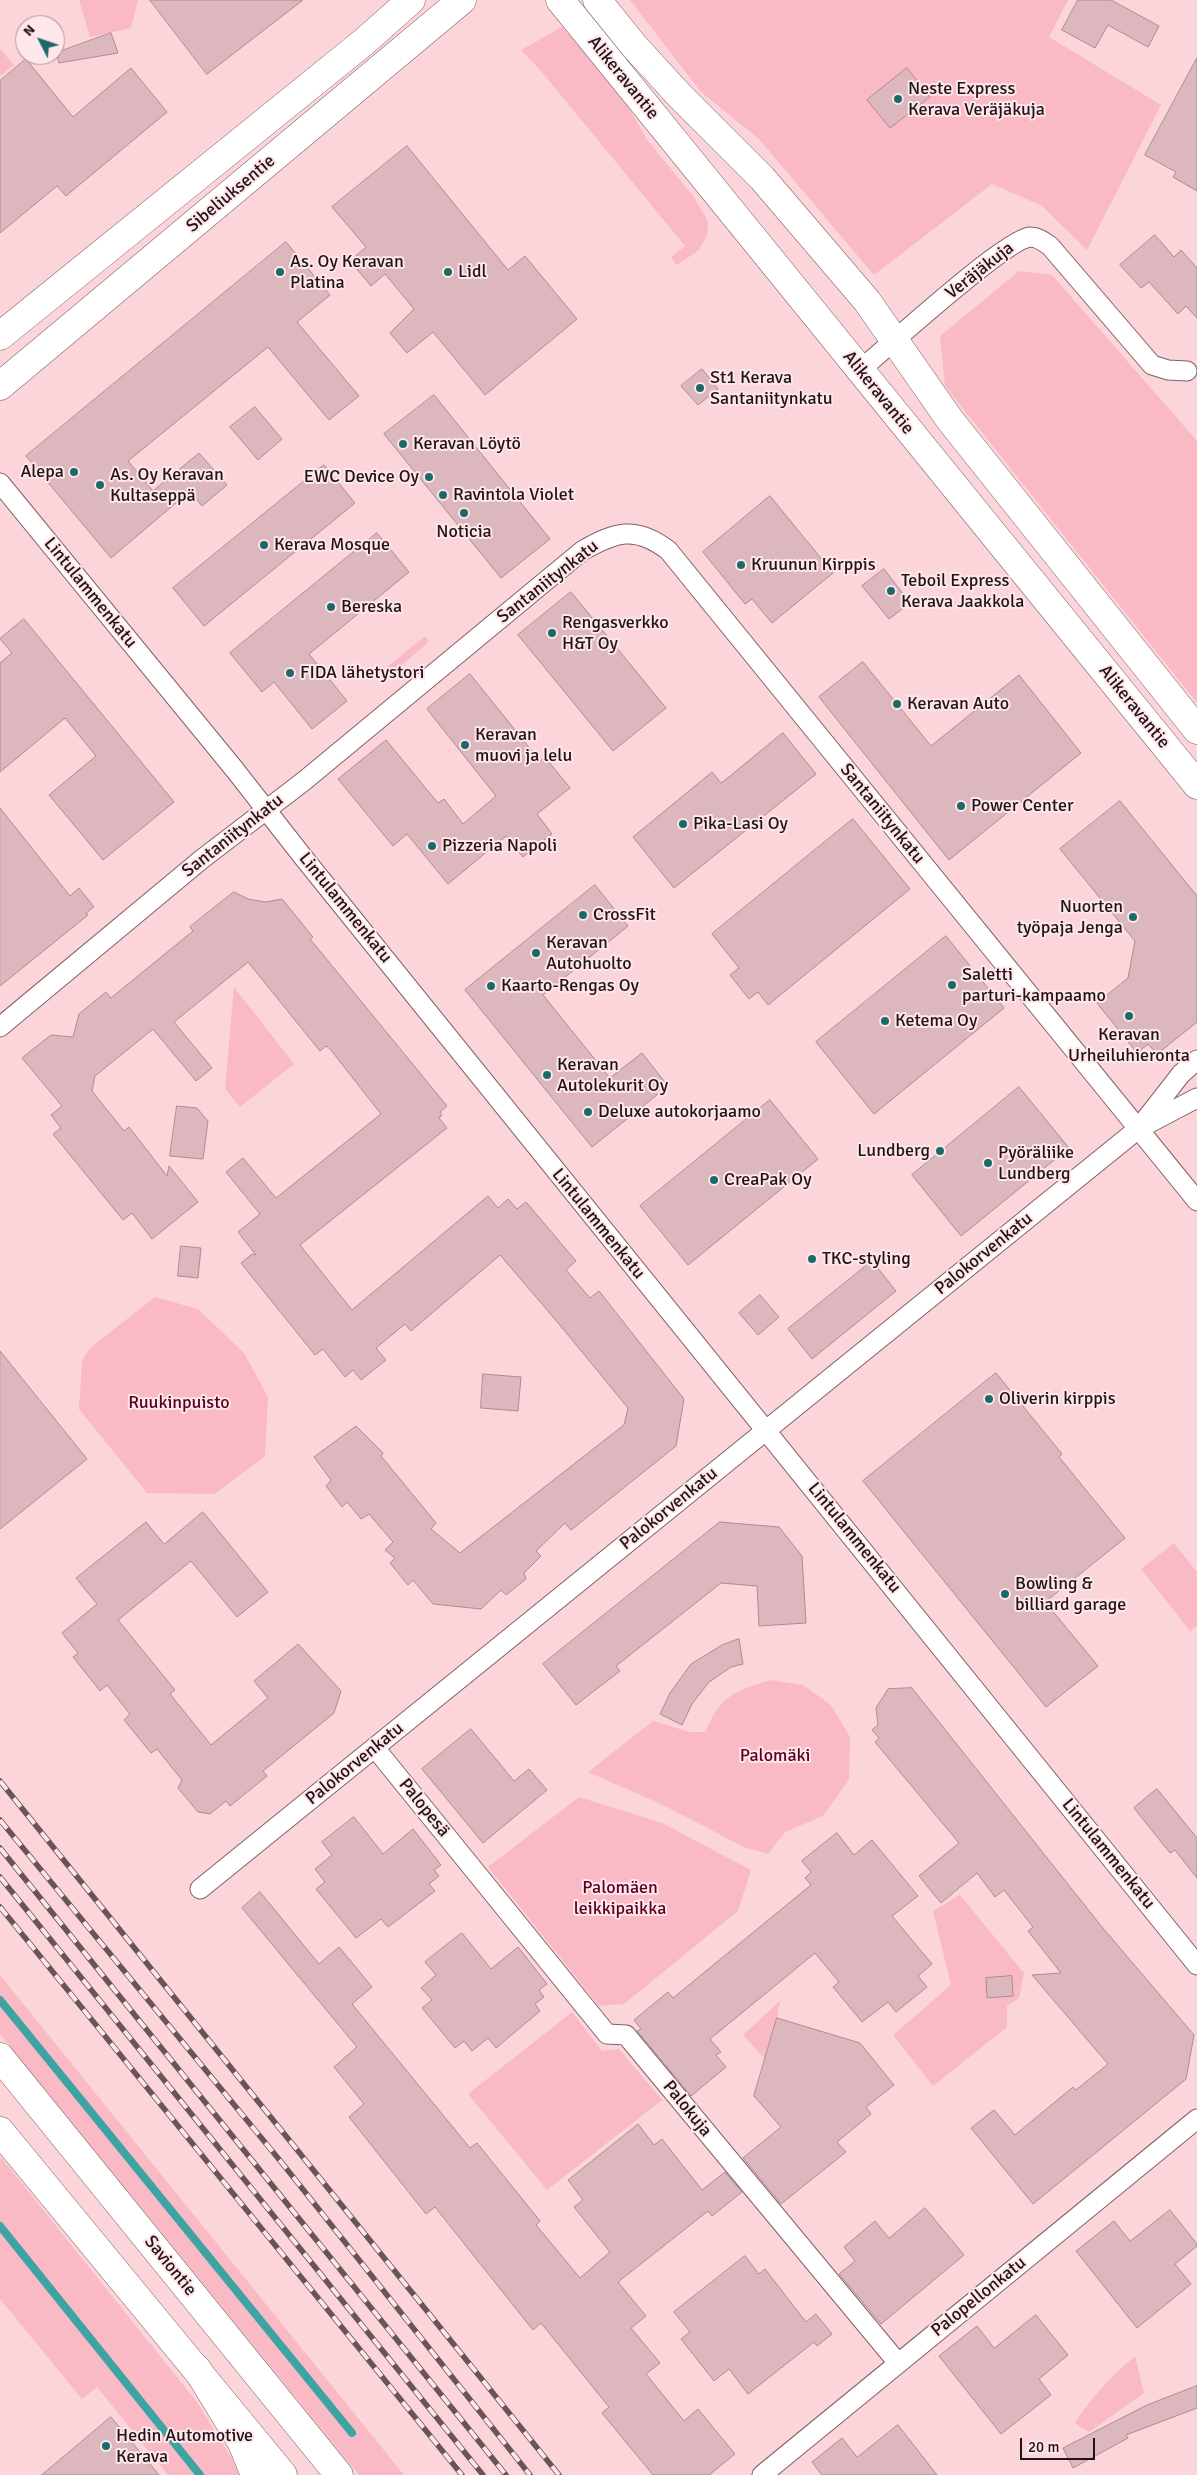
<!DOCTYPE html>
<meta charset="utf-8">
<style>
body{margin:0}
#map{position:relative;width:1197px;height:2475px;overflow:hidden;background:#fbd5da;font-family:Signika,sans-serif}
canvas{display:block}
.north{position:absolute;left:15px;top:15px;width:50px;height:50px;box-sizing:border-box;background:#fee6ea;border:1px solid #a69296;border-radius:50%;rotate:311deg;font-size:14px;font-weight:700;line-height:20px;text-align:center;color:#211417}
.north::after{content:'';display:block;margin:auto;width:18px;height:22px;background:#1c6969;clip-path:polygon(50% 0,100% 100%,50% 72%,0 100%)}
.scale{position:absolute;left:1020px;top:2438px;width:75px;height:22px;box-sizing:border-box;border:2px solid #211417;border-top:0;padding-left:6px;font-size:15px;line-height:18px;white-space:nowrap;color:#211417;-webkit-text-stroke:4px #fee6ea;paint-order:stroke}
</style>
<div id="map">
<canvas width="1197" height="2475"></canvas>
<div class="north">N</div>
<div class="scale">20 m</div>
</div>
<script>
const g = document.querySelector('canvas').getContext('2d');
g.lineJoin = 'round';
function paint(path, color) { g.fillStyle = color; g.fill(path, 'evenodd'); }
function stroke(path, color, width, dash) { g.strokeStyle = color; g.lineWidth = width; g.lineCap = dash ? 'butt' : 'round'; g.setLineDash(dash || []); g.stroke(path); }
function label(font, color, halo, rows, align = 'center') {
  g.font = font + ' Signika,sans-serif'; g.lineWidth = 4; g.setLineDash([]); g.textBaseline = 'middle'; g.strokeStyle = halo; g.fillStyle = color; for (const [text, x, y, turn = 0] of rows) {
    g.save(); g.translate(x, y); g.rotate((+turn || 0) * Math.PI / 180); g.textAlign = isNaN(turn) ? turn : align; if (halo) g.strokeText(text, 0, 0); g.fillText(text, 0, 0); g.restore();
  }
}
paint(new Path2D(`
 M 79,0 L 138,0 L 131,28 L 90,37 Z
 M 630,0 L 1068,0 L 1049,37 L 1161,105 L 1087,250 L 1042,206 L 992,184 L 874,275 L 759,139 L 701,92 Z
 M 562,27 L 612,79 L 648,141 L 693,196 L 708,221 L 707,235 L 699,250 L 677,265 L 671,257 L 685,246 L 541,71 L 521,50 Z
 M 0,49 L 14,65 L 0,76 Z
 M 1019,271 L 1052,275 L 1197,441 L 1197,703 L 945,386 L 940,336 Z
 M 425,636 L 429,642 L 381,682 L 376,676 Z
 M 234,987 L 294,1064 L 240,1107 L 225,1089 Z
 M 155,1297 L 198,1309 L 244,1353 L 268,1397 L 265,1456 L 215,1494 L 147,1493 L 79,1409 L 82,1360 L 89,1349 Z
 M 1174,1543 L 1197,1572 L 1197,1626 L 1190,1631 L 1141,1569 Z
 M 770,1680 L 803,1685 L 831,1705 L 850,1737 L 849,1780 L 823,1816 L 785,1832 L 768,1854 L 744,1847 L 661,1804 L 588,1772 L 653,1721 L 690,1732 L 705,1732 C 721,1695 733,1692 770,1680 Z
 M 579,1797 L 662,1823 L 751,1870 L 738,1911 L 624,2004 L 599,2006 L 488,1867 Z
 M 960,1895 L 1024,1973 L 1019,1998 L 1007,2006 L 1007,2027 L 933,2086 L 893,2035 L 951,1985 L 933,1911 Z
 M 0,1975 L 404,2475 L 359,2475 L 0,2034 Z
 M 781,2000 L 777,2012 L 779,2013 L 765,2059 L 743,2035 Z
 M 572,2012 L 602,2051 L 619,2049 L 662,2100 L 547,2190 L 468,2094 Z
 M 0,2156 L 196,2401 L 231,2457 L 239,2475 L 168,2475 L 97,2387 L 82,2399 L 0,2299 Z
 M 1135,2356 L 1144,2393 L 1089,2432 L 1075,2423 C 1091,2397 1112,2376 1135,2356 Z`), '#f9bac5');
stroke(new Path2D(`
 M 0,2000 L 352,2433
 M 0,2226 L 200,2475`), '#3da4a3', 8);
const building = new Path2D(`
 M 150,0 L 303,0 L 207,74 Z
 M 1078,0 L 1111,0 L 1159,26 L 1148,47 L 1108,25 L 1095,48 L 1062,30 Z
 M 111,33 L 118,53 L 59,63 L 56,53 Z
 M 1197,58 L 1197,191 L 1173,177 L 1176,172 L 1145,155 Z
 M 26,59 L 73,117 L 131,68 L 167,112 L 66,196 L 57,186 L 0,233 L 0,81 Z
 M 907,68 L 930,97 L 890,128 L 867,100 Z
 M 407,146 L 508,270 L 525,256 L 577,319 L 485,395 L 433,332 L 407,353 L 390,333 L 414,309 L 385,274 L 371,286 L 350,261 L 366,247 L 332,207 Z
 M 1155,235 L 1174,257 L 1181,250 L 1197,268 L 1197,318 L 1186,306 L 1178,314 L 1149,282 L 1141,288 L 1120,265 Z
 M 286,242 L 330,295 L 297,322 L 359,396 L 329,420 L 268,347 L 128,461 L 153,491 L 199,453 L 227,485 L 202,506 L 190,491 L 111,558 L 26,456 Z
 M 702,369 L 718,389 L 698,405 L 681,386 Z
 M 434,395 L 550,539 L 501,578 L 384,434 Z
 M 255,407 L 282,439 L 258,460 L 230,427 Z
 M 324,465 L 355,503 L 204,626 L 173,588 Z
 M 770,496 L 833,573 L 772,623 L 752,599 L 745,604 L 703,552 Z
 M 377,533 L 409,572 L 309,654 L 347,701 L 312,729 L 274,682 L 262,692 L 230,653 Z
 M 884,569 L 910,603 L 889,619 L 862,586 Z
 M 571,592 L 666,708 L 613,751 L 518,635 Z
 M 24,619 L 174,802 L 103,860 L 49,795 L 96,756 L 65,718 L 0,772 L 0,663 L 12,653 L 0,639 Z
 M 863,662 L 931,746 L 1019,675 L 1081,753 L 949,860 L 819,697 Z
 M 470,674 L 540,761 L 545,757 L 570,788 L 537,814 L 552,834 L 523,857 L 506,836 L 448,884 L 407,834 L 393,846 L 338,779 L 386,740 L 438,803 L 444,799 L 463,824 L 496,796 L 427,709 Z
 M 783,733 L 816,774 L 674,888 L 633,837 L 712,772 L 721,783 Z
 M 1120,801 L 1197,896 L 1197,1022 L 1157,1054 L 1148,1044 L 1137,1053 L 1097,1003 L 1128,978 L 1135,941 L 1060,849 Z
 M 0,808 L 70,896 L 79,888 L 94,907 L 86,913 L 88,915 L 0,986 Z
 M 853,819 L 910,889 L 768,1005 L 758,992 L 749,999 L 730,975 L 739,968 L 712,934 Z
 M 595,885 L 628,926 L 543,995 L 610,1078 L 642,1053 L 668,1086 L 592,1147 L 465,990 Z
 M 234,892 L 248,899 L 266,902 L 282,899 L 313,937 L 310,939 L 447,1106 L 440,1112 L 442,1115 L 439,1118 L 447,1128 L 300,1245 L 352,1310 L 488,1196 L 498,1208 L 508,1199 L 517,1209 L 526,1202 L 576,1261 L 566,1270 L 590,1298 L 599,1291 L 684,1399 L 676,1446 L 571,1530 L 565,1523 L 536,1551 L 541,1556 L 524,1573 L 526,1579 L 506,1595 L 501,1590 L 481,1609 L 433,1604 L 413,1580 L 408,1585 L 390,1563 L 395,1558 L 385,1550 L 393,1542 L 369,1514 L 361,1519 L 347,1502 L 342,1507 L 326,1486 L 331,1480 L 314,1457 L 356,1426 L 383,1453 L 381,1456 L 436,1523 L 431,1529 L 460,1553 L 624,1425 L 628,1408 L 559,1324 L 500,1255 L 411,1331 L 405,1324 L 376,1348 L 386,1360 L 361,1380 L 353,1370 L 345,1377 L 323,1349 L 315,1355 L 241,1263 L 252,1254 L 256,1255 L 238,1232 L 260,1214 L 226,1172 L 243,1158 L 276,1198 L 381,1114 L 330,1049 L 326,1046 L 320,1051 L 248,962 L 174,1022 L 212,1068 L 196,1081 L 153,1029 L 95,1076 L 92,1091 L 124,1131 L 129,1127 L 167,1176 L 169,1166 L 198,1202 L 152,1239 L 132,1213 L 123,1220 L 53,1134 L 61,1128 L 51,1115 L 62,1106 L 22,1058 L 51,1035 L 73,1037 L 79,1014 L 106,992 L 111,998 L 193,931 L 190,927 Z
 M 946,936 L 1004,1008 L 874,1114 L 816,1042 Z
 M 1019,1087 L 1069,1148 L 961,1236 L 912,1175 Z
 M 770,1100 L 818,1159 L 688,1265 L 640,1206 Z
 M 177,1106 L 197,1108 L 208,1121 L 203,1159 L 170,1156 Z
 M 181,1246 L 201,1248 L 198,1278 L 178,1276 Z
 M 872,1261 L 896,1291 L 812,1359 L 788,1329 Z
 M 760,1295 L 779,1317 L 758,1335 L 739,1313 Z
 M 0,1351 L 87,1459 L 0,1529 Z
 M 996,1373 L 1062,1454 L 1059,1457 L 1125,1538 L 1045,1602 L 1098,1666 L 1046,1707 L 863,1481 Z
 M 483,1374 L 521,1377 L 518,1411 L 481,1408 Z
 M 203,1512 L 268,1592 L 237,1617 L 191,1561 L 118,1620 L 175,1690 L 170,1694 L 211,1745 L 268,1698 L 254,1681 L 298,1644 L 341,1691 L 334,1713 L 263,1771 L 267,1776 L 230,1806 L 226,1801 L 210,1814 L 198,1812 L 178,1788 L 182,1780 L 157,1749 L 151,1753 L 124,1720 L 130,1714 L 107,1685 L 100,1691 L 73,1657 L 78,1653 L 62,1633 L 97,1604 L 76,1578 L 146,1522 L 164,1544 Z
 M 720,1522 L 779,1527 L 802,1556 L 806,1623 L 759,1626 L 757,1586 L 721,1583 L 616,1666 L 620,1671 L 576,1705 L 543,1664 Z
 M 739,1639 L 743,1664 L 731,1667 L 709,1682 L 692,1704 L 682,1725 L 660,1714 L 670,1693 L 691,1664 L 722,1645 Z
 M 912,1688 L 1102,1927 L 1194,2035 L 1186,2079 L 1033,2204 L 971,2128 L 994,2110 L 1015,2135 L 1073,2087 L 1076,2090 L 1108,2064 L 1032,1975 L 1061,1973 L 1028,1931 L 1033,1927 L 1004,1890 L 995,1897 L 977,1873 L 941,1903 L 919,1876 L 959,1843 L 875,1742 L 879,1738 L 872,1730 L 878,1725 L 876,1708 L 888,1689 Z
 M 471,1729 L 514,1781 L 529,1769 L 547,1790 L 483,1843 L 422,1769 Z
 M 1157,1789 L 1197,1838 L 1197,1878 L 1175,1850 L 1170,1853 L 1134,1808 Z
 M 354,1817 L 383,1854 L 413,1829 L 441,1865 L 434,1870 L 439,1876 L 429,1884 L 435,1891 L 388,1927 L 381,1919 L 356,1938 L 316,1889 L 325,1882 L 315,1869 L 332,1855 L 322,1842 Z
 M 837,1833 L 854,1855 L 872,1840 L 918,1896 L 892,1916 L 932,1964 L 918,1976 L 927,1987 L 896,2012 L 888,2002 L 862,2022 L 833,1987 L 839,1982 L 815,1953 L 710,2039 L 721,2052 L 716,2055 L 726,2067 L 691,2096 L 637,2031 L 641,2029 L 634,2020 L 668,1992 L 673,1998 L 811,1885 L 805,1878 L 811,1872 L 802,1861 Z
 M 260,1892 L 319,1964 L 339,1947 L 372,1987 L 352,2004 L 470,2148 L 477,2143 L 540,2221 L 536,2225 L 580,2278 L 610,2252 L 574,2207 L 583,2200 L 568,2180 L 638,2124 L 654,2145 L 662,2139 L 702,2190 L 725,2172 L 742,2192 L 712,2216 L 708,2211 L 618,2282 L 646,2316 L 631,2328 L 660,2363 L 646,2374 L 684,2421 L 698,2409 L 735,2454 L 709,2475 L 653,2475 L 602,2413 L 609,2407 L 541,2323 L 533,2330 L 435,2207 L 426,2214 L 349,2117 L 364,2104 L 334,2067 L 357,2047 L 242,1908 Z
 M 462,1933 L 491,1969 L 518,1947 L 547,1984 L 539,1990 L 544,1997 L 535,2004 L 540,2011 L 496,2048 L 488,2038 L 472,2051 L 464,2041 L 455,2048 L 422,2008 L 432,2000 L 421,1988 L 436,1975 L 425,1962 Z
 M 1012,1976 L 1013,1996 L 987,1998 L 986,1978 Z
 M 777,2018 L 860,2043 L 894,2085 L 866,2107 L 871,2114 L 837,2142 L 846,2152 L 781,2204 L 743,2158 L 781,2127 L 754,2096 Z
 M 925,2208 L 964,2255 L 881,2324 L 839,2274 L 855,2261 L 844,2247 L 875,2221 L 889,2238 Z
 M 1170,2210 L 1197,2244 L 1197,2246 L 1175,2264 L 1191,2284 L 1137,2328 L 1076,2251 L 1114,2221 L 1130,2241 Z
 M 745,2256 L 759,2274 L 765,2269 L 806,2322 L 816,2314 L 832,2334 L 817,2346 L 814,2342 L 748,2394 L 729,2369 L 714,2381 L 681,2339 L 690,2332 L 674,2312 Z
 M 1036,2315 L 1068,2355 L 1039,2379 L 1051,2395 L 1001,2434 L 939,2356 L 977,2326 L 994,2348 Z
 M 1197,2386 L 1197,2408 L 1126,2435 L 1128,2438 L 1073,2468 L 1063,2448 L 1147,2405 Z
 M 111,2417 L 159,2475 L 42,2475 Z
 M 898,2425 L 937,2475 L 822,2475 L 812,2462 L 842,2438 L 857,2457 Z`);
paint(building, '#dcb7bd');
stroke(building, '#ae8b91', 1);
const street = new Path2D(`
 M 860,370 C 888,347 1004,240 1030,237 C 1038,237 1044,242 1050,246 L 1152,365 L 1168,370 L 1187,371
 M 0,483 L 235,770 L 303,857 L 1197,1965
 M 0,1027 L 202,859 L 304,781 L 582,551 C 615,532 635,525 668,550 L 1197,1201
 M 1142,1124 L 1181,1074 L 1197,1060
 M 375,1748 L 607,2034 L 626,2035 L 898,2363
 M 200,1889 L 1138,1129 L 1197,1098
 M 762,2475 L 1197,2119`);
const secondary = new Path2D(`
 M 560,0 L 1197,785
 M 597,0 L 635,47 L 679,95 L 762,178 L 867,301 L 950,420 L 1197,730
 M 0,336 L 365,41 L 411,0
 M 0,386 L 462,0
 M 0,2057 L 339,2475
 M 0,2131 L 283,2475`);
const primary = new Path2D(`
 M 197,2369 L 242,2443 L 255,2475`);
stroke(street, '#826166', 21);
stroke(secondary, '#826166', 29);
stroke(primary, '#826166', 29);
stroke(street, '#fff', 19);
stroke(secondary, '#fff', 28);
stroke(primary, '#fff', 28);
const rail = new Path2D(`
 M 0,1781 L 559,2475
 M 0,1820 L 282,2163 L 530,2475
 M 0,1848 L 506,2475
 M 0,1877 L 483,2475
 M 0,1907 L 462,2475`);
stroke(rail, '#695458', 5.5);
stroke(rail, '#fee6ea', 4, [11]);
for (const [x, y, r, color] of [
 [898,99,5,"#1c6969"],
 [280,272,5,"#1c6969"],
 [448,272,5,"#1c6969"],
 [700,388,5,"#1c6969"],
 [403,444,5,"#1c6969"],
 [74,472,5,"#1c6969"],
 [429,477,5,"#1c6969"],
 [100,485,5,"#1c6969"],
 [443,495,5,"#1c6969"],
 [464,513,5,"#1c6969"],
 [264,545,5,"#1c6969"],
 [741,565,5,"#1c6969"],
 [891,591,5,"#1c6969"],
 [331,607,5,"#1c6969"],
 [552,633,5,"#1c6969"],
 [290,673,5,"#1c6969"],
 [897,704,5,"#1c6969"],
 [465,745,5,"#1c6969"],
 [961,806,5,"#1c6969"],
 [683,824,5,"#1c6969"],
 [432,846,5,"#1c6969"],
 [583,915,5,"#1c6969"],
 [1133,917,5,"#1c6969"],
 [536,953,5,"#1c6969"],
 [952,985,5,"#1c6969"],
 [491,986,5,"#1c6969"],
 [1129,1016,5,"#1c6969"],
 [885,1021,5,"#1c6969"],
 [547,1075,5,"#1c6969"],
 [588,1112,5,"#1c6969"],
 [940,1151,5,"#1c6969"],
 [988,1163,5,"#1c6969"],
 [714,1180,5,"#1c6969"],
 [812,1259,5,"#1c6969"],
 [989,1399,5,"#1c6969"],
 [1005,1594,5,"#1c6969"],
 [106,2446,5,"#1c6969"]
]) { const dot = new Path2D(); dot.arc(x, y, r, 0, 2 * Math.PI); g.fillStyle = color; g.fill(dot); stroke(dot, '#fee6ea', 2); }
label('18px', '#211417', '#fee6ea', [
 ["Alikeravantie",623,78,51],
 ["Sibeliuksentie",231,194,-40],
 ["Veräjäkuja",980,271,-38],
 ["Alikeravantie",878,393,51],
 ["Santaniitynkatu",548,582,-38],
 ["Lintulammenkatu",90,593,51],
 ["Alikeravantie",1134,707,51],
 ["Santaniitynkatu",882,814,51],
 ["Santaniitynkatu",233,836,-38],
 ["Lintulammenkatu",345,908,51],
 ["Lintulammenkatu",598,1224,51],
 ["Palokorvenkatu",984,1254,-39],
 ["Palokorvenkatu",669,1509,-39],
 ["Lintulammenkatu",854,1538,51],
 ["Palokorvenkatu",355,1764,-39],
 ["Palopesä",424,1808,51],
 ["Lintulammenkatu",1108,1854,51],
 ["Palokuja",687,2109,51],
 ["Saviontie",170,2266,51],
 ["Palopellonkatu",979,2297,-39]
]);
label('18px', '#211417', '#fee6ea', [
 ["Neste Express",908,89],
 ["Kerava Veräjäkuja",908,110],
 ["As. Oy Keravan",290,262],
 ["Platina",290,283],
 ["Lidl",458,272],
 ["St1 Kerava",710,378],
 ["Santaniitynkatu",710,399],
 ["Keravan Löytö",413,444],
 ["Alepa",64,472,"right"],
 ["As. Oy Keravan",110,475],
 ["Kultaseppä",110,496],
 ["EWC Device Oy",419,477,"right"],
 ["Ravintola Violet",453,495],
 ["Noticia",464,532,"center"],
 ["Kerava Mosque",274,545],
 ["Kruunun Kirppis",751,565],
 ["Teboil Express",901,581],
 ["Kerava Jaakkola",901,602],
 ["Bereska",341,607],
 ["Rengasverkko",562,623],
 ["H&T Oy",562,644],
 ["FIDA lähetystori",300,673],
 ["Keravan Auto",907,704],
 ["Keravan",475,735],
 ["muovi ja lelu",475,756],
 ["Power Center",971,806],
 ["Pika-Lasi Oy",693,824],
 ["Pizzeria Napoli",442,846],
 ["Nuorten",1123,907,"right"],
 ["työpaja Jenga",1123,928,"right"],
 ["CrossFit",593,915],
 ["Keravan",546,943],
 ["Autohuolto",546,964],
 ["Saletti",962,975],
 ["parturi-kampaamo",962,996],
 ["Kaarto-Rengas Oy",501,986],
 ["Ketema Oy",895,1021],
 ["Keravan",1129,1035,"center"],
 ["Urheiluhieronta",1129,1056,"center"],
 ["Keravan",557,1065],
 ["Autolekurit Oy",557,1086],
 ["Deluxe autokorjaamo",598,1112],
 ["Lundberg",930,1151,"right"],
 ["Pyöräliike",998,1153],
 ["Lundberg",998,1174],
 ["CreaPak Oy",724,1180],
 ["TKC-styling",822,1259],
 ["Oliverin kirppis",999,1399],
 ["Bowling &",1015,1584],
 ["billiard garage",1015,1605],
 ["Hedin Automotive",116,2436],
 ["Kerava",116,2457]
], 'left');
label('18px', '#570021', '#fee6ea', [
 ["Ruukinpuisto",179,1403],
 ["Palomäki",775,1756],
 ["Palomäen",620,1888],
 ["leikkipaikka",620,1909]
]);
</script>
